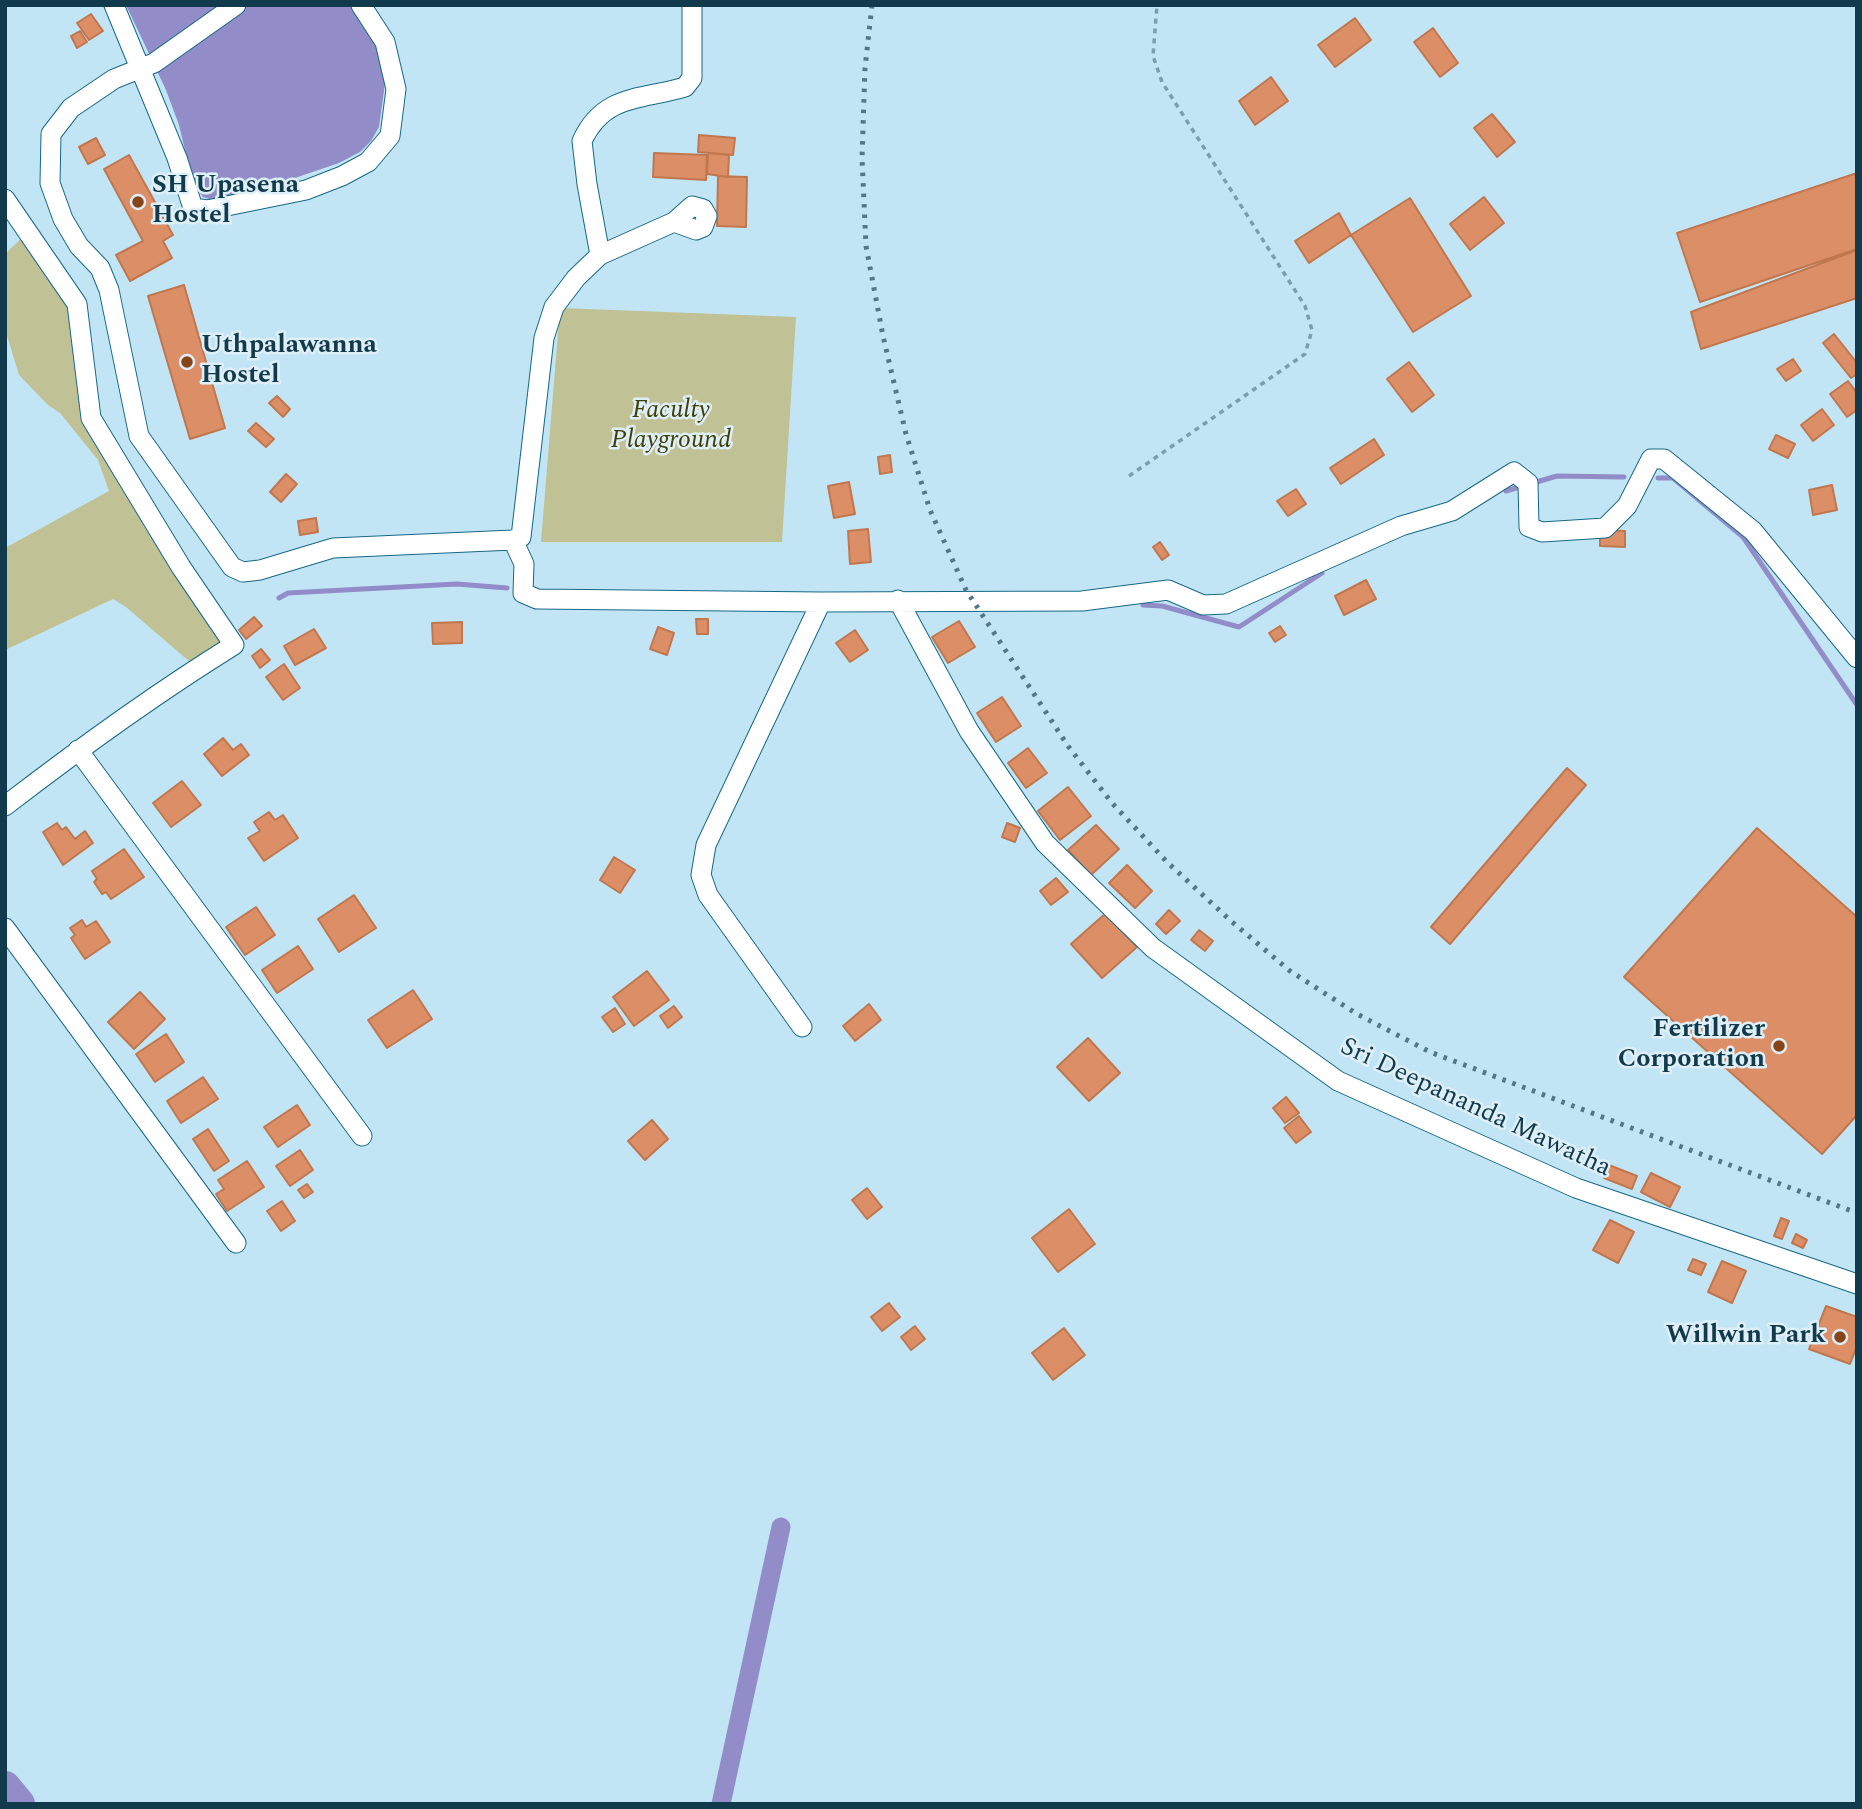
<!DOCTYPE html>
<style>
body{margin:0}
#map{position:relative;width:1862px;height:1809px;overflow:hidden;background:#c2e5f6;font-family:Spectral,serif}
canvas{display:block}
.frame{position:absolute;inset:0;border:7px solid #113b4c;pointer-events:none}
</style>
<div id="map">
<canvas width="1862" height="1809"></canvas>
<div class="frame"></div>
</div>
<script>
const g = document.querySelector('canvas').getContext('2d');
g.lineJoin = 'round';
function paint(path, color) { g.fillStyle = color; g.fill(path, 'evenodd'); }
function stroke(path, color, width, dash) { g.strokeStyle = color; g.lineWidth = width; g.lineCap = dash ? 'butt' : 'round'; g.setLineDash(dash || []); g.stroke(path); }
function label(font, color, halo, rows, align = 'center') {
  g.font = font + ' Spectral,serif'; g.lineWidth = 5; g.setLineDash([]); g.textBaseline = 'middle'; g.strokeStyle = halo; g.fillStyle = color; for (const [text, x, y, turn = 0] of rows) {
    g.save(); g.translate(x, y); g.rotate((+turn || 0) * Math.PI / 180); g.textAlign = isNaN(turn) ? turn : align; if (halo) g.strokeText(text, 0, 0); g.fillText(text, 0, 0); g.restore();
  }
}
paint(new Path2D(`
 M 27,233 L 77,304 L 91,418 L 234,645 L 197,668 L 126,607 L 113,599 L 5,650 L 5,548 L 109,491 L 98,460 L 60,413 L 48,405 L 19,375 L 5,329 L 5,258 L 8,251 Z
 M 560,308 L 796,317 L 782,542 L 541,542 Z`), '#c0c194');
paint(new Path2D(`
 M 126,5 L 354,5 L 372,31 L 386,76 L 379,127 L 371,141 L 360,152 L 339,163 L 236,198 L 216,201 L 203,197 L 193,184 L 179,125 L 166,90 Z`), '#928cc9');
stroke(new Path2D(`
 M 1658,478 L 1673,478 L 1743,537 L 1857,705
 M 1533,483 L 1557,476 L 1624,477
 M 1506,491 L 1523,486
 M 279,598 L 288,593 L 457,584 L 507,588
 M 1143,605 L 1162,606 L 1239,627 L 1322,573`), '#928cc9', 5);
stroke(new Path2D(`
 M 721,1804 L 781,1527`), '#928cc9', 19);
stroke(new Path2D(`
 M 5,1787 L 19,1804`), '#928cc9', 32);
const building = new Path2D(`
 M 91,14 L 103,31 L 89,40 L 77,23 Z
 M 1355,18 L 1371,40 L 1335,67 L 1318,45 Z
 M 1433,28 L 1458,63 L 1440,77 L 1414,42 Z
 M 80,31 L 87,42 L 77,48 L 71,36 Z
 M 1271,77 L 1288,101 L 1255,125 L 1239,101 Z
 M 1492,114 L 1515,142 L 1497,157 L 1474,128 Z
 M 699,135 L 735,138 L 733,155 L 698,152 Z
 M 96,138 L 105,155 L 88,164 L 79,147 Z
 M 654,153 L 707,155 L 706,180 L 653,177 Z
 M 708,153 L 729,155 L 728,177 L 707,174 Z
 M 129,155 L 173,235 L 163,241 L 172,258 L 130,281 L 116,255 L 143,241 L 104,169 Z
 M 1857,173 L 1857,249 L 1700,302 L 1677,233 Z
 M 718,176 L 747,177 L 746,227 L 717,226 Z
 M 1484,197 L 1504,223 L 1470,250 L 1450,224 Z
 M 1410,198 L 1471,296 L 1413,332 L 1351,235 Z
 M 1339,213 L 1351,235 L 1309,263 L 1295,241 Z
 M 1857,250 L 1857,298 L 1701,349 L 1691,312 Z
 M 184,285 L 225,428 L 190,439 L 148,296 Z
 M 1834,334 L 1857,363 L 1857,374 L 1851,378 L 1823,343 Z
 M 1793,359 L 1801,371 L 1786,381 L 1777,369 Z
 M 1409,362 L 1434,395 L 1412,412 L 1387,379 Z
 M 1848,381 L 1857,393 L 1857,410 L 1847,417 L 1830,394 Z
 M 277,396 L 290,409 L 283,417 L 269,403 Z
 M 1822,409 L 1834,425 L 1813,441 L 1801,425 Z
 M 256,423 L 274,439 L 266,447 L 248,431 Z
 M 1776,435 L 1795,444 L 1788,458 L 1769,449 Z
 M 1374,439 L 1384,455 L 1341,484 L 1330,468 Z
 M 890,455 L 892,472 L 880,474 L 878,457 Z
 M 286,474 L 297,484 L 281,502 L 270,492 Z
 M 849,482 L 855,514 L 834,518 L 828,486 Z
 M 1832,485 L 1837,510 L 1813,515 L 1809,490 Z
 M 1296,489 L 1306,504 L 1288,516 L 1277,501 Z
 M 316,518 L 318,532 L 300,535 L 298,521 Z
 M 868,529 L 871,562 L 850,564 L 848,531 Z
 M 1600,530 L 1625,531 L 1625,547 L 1600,546 Z
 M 1160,542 L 1169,555 L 1162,560 L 1153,547 Z
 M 1366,580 L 1376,599 L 1344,615 L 1335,596 Z
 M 254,617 L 262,626 L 246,639 L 239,630 Z
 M 696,619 L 708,619 L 708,634 L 697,634 Z
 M 959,621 L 975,647 L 948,663 L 932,637 Z
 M 462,622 L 462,643 L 433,644 L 432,623 Z
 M 1280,626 L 1286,635 L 1275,642 L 1269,633 Z
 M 658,627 L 674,633 L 667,655 L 650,649 Z
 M 314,629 L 326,648 L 295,665 L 284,646 Z
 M 855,630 L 868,650 L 850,662 L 836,643 Z
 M 261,649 L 270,660 L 260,668 L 252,656 Z
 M 284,664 L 300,688 L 283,700 L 266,677 Z
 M 1002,697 L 1021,726 L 996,742 L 977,713 Z
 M 223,738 L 233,750 L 241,744 L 249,755 L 222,776 L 204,754 Z
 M 1028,748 L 1047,773 L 1026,788 L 1008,763 Z
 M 1567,768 L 1586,785 L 1450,944 L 1431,927 Z
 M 182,781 L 201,805 L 171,827 L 153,803 Z
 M 1068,787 L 1091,816 L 1060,840 L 1038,811 Z
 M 269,812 L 275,820 L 283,815 L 298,838 L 264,861 L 248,838 L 260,831 L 254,822 Z
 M 57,823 L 62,830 L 66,827 L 75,839 L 85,831 L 93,843 L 63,865 L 43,832 Z
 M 1007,823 L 1020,828 L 1015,842 L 1002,837 Z
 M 1096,825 L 1119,849 L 1091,875 L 1068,850 Z
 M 1757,828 L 1857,917 L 1857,1115 L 1822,1154 L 1624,977 Z
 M 124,849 L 144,877 L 111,899 L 106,892 L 102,894 L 94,882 L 97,879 L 92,871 Z
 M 614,857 L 635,870 L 620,893 L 600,880 Z
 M 1127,865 L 1152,891 L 1135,908 L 1109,883 Z
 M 1056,878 L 1068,892 L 1051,905 L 1040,891 Z
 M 354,895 L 376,928 L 339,952 L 318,919 Z
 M 256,907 L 275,935 L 245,955 L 226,927 Z
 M 1169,910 L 1180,921 L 1166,934 L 1156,924 Z
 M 1106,913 L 1137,947 L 1102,978 L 1071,944 Z
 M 82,920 L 86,927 L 96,921 L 110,942 L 85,959 L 71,938 L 75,935 L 70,928 Z
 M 1199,930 L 1213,941 L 1205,951 L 1191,940 Z
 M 298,946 L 313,969 L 277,993 L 262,970 Z
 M 647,971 L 669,1000 L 634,1026 L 613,997 Z
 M 413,990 L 432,1019 L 387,1048 L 368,1020 Z
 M 140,992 L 165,1019 L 134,1049 L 108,1022 Z
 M 869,1004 L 881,1020 L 855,1041 L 843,1026 Z
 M 674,1006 L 682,1017 L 668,1028 L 660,1016 Z
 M 615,1008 L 625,1024 L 613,1032 L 602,1017 Z
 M 166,1034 L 184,1062 L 155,1082 L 136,1054 Z
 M 1088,1038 L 1120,1073 L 1089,1101 L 1057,1067 Z
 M 203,1077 L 218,1099 L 181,1123 L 167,1101 Z
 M 1286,1097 L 1299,1113 L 1285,1123 L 1273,1108 Z
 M 297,1105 L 310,1125 L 278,1147 L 264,1127 Z
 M 1299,1116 L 1311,1132 L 1296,1143 L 1284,1128 Z
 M 652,1120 L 668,1139 L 645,1160 L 628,1141 Z
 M 208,1129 L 229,1161 L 214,1171 L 193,1139 Z
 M 300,1150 L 313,1170 L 290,1186 L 276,1166 Z
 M 247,1161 L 264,1187 L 227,1211 L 216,1194 L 224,1189 L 218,1180 Z
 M 1609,1165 L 1637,1176 L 1632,1189 L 1604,1178 Z
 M 1651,1173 L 1680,1187 L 1670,1207 L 1641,1192 Z
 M 307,1184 L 313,1192 L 304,1198 L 298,1190 Z
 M 867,1188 L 882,1207 L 867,1219 L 852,1200 Z
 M 282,1201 L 295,1221 L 281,1231 L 267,1211 Z
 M 1069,1209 L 1095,1244 L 1058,1272 L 1032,1238 Z
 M 1781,1218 L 1789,1221 L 1782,1239 L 1774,1236 Z
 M 1610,1220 L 1634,1232 L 1618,1263 L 1593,1250 Z
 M 1796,1234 L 1807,1240 L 1803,1248 L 1792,1243 Z
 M 1693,1259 L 1706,1264 L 1701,1275 L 1688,1270 Z
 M 1722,1261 L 1746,1271 L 1732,1303 L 1708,1292 Z
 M 889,1303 L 900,1317 L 882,1331 L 871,1317 Z
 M 1826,1306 L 1857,1317 L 1857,1346 L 1850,1364 L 1809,1349 Z
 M 915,1326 L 925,1339 L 911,1350 L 901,1337 Z
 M 1064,1328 L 1085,1355 L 1053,1380 L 1032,1353 Z`);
paint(building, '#dc8f66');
stroke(building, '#c1774e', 2);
const minor = new Path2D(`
 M 114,5 L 177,158 L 193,208 L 207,210 L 306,190 L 342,176 L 368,162 L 390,136 L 396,89 L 385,42 L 361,5
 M 236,5 L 154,63 L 114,79 L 71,108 L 51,134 L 50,183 L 63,219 L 79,246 L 100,268 L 109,290 L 139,436 L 232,567 L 243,572 L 260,570 L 333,548 L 513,540 L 521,537 L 544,338 L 554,307 L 576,278 L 600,255 L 674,222 L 692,206 L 703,209 L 707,216 L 703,227 L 696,230 L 674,222
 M 5,199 L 77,304 L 91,418 L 181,567 L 234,645 C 155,694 79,749 5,806
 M 600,255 L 587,184 L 582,141 C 604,93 643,100 685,87 L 692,78 L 692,5
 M 513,540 L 524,564 L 523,593 L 537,599 L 821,602 L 1082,601 L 1168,590 L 1203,605 L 1226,604 L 1401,526 L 1452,511 L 1514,472 L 1528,483 L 1529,527 L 1542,532 L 1605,528 L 1627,506 L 1651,459 L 1664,459 L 1753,531 L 1857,658
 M 898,600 L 969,731 L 1045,843 L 1153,948 L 1338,1081 L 1576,1188 L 1857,1284
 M 78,750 L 362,1136
 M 5,928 L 236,1243
 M 802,1027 L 708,895 L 701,875 L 706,845 L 821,602`);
stroke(minor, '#176886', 21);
stroke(new Path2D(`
 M 1129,476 L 1305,354 L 1312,330 L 1305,306 L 1162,82 L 1153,56 L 1157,5`), '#789eaf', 3.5, [5, 5]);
stroke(minor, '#fff', 19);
stroke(new Path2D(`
 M 872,5 L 865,68 L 862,158 L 866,246 L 883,336 L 906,434 L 930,510 L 966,590 L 1068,746 L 1112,803 L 1167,862 L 1231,921 L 1290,971 L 1357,1014 L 1430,1052 L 1857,1213`), '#507889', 5, [3.5, 7]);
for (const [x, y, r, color] of [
 [138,202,7,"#884319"],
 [187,362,7,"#884319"],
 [1779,1046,7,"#884319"],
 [1840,1337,7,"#884319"]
]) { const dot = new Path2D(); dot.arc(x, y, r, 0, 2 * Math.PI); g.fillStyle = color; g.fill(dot); stroke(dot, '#deeff8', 2.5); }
label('bold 26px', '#113b4c', '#deeff8', [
 ["SH Upasena",152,187],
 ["Hostel",152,217],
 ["Uthpalawanna",201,347],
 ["Hostel",201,377],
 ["Fertilizer",1765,1031,"right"],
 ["Corporation",1765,1061,"right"],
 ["Willwin Park",1826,1337,"right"]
], 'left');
label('italic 26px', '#404008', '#deeff8', [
 ["Faculty",671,412],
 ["Playground",671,442]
]);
label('26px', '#113b4c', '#deeff8', [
 ["Sri Deepananda Mawatha",1475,1109,25]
]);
</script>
